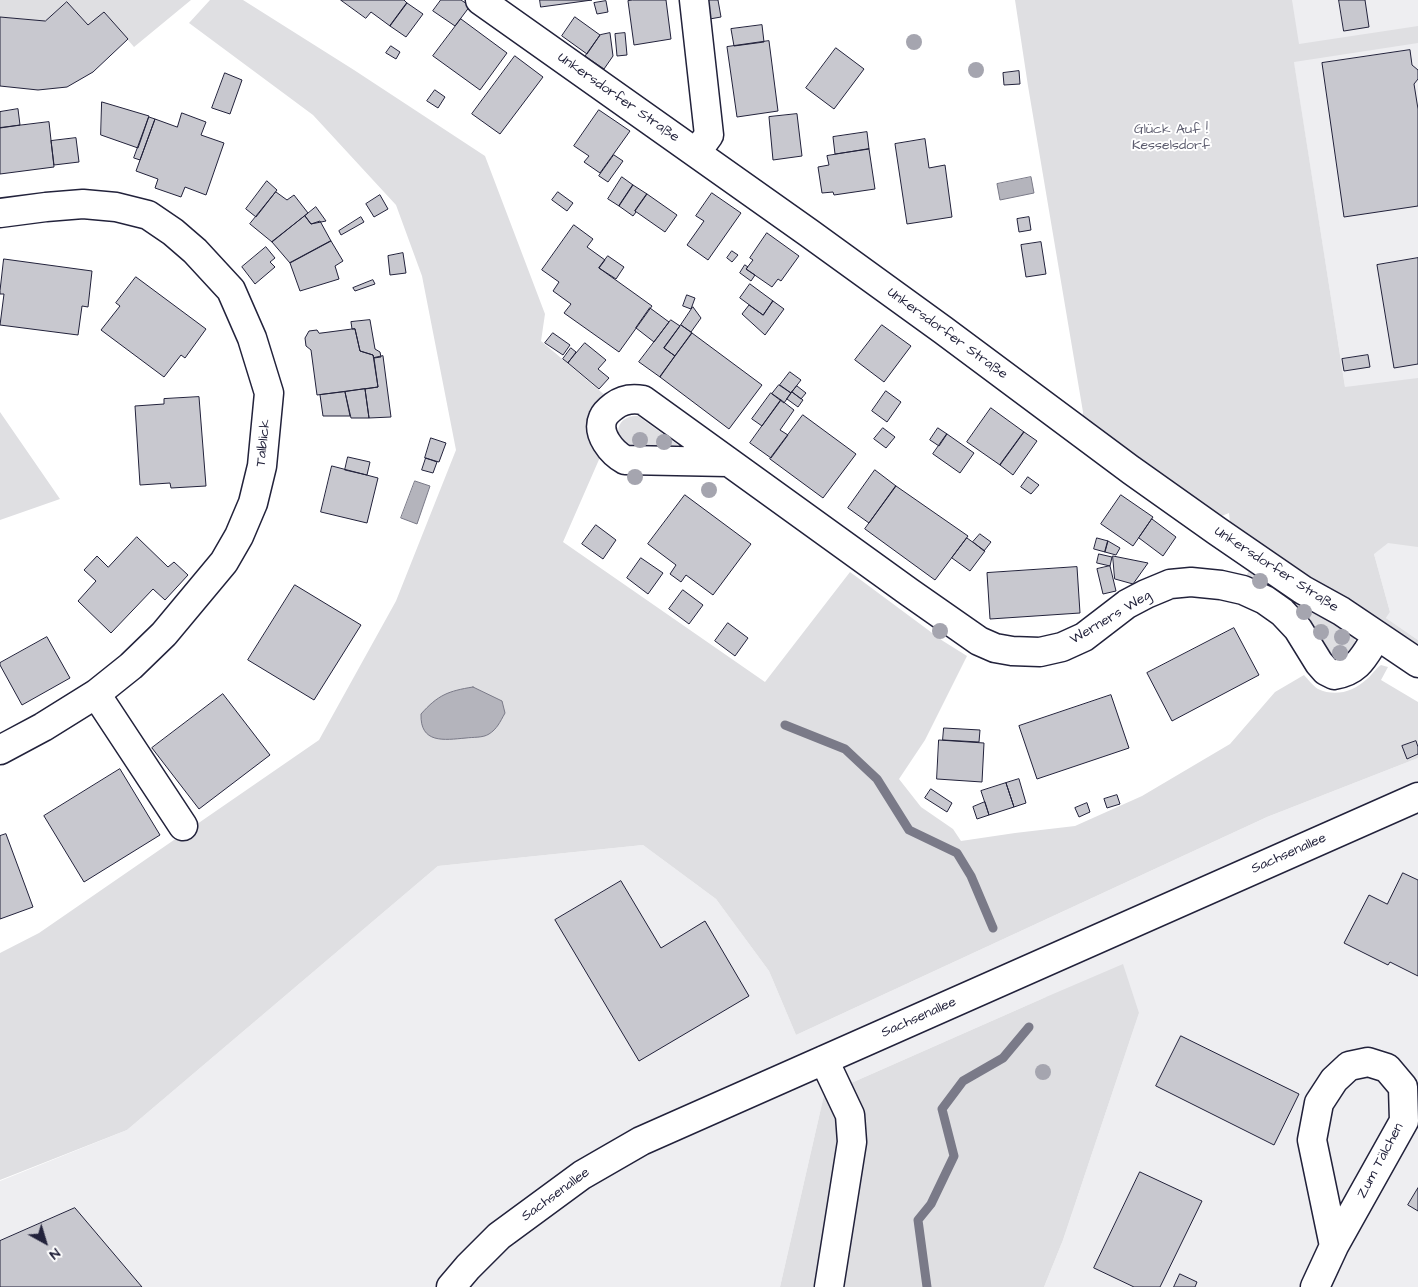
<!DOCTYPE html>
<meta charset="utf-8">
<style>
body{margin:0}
#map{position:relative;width:1418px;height:1287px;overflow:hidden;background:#fff;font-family:"Architects Daughter",sans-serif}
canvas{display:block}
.north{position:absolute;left:20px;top:1217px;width:50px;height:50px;-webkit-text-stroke:4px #fff;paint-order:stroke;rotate:141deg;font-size:14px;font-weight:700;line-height:20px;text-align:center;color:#22223b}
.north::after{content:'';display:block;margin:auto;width:18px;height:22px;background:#22223b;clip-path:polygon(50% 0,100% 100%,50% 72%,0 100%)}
</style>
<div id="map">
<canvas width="1418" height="1287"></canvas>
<div class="north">N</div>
</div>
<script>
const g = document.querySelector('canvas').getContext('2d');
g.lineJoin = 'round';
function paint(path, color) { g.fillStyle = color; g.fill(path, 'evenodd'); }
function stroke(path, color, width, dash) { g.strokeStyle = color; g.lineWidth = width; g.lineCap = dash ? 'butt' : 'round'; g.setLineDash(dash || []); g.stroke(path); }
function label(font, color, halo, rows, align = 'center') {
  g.font = font + ' "Architects Daughter",sans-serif'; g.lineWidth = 4; g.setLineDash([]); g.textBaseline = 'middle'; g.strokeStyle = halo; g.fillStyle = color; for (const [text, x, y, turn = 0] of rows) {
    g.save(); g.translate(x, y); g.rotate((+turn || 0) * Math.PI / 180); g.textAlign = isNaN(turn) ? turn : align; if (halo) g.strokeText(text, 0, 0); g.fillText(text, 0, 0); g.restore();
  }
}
paint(new Path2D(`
 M 1284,0 L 1418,0 L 1418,640 L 1386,618 L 1390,612 L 1374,554 L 1345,387 Z
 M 1418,758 L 1418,1287 L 1044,1287 L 1063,1240 L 1139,1013 L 1046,997 L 824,1095 L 780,1287 L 0,1287 L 0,1181 L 127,1130 L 438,866 L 643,845 L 716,899 L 769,971 L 796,1035 L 1267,817 Z`), '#eeeef1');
paint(new Path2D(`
 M 0,0 L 191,0 L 134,47 L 104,12 L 88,25 L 67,2 L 45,21 L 0,17 Z
 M 210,0 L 243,0 L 354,70 L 485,156 L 545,314 L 541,341 L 607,397 L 601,455 L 563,542 L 765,682 L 850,572 L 943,641 L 967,656 L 925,740 L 899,779 L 921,807 L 953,829 L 961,841 L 1015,833 L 1075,826 L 1142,796 L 1230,744 L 1275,692 L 1304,675 C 1308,679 1313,686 1318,689 C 1335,697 1353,692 1367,679 C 1372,675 1375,669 1381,665 L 1388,667 L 1381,680 L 1418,702 L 1418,758 L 1267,817 L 796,1035 L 769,971 L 716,899 L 643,845 L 438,866 L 127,1130 L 0,1180 L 0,953 L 39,933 L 319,740 L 396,601 L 456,450 L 422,276 L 396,205 L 313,115 L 189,23 Z
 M 1015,0 L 1292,0 L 1299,44 L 1418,26 L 1418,43 L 1294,62 L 1345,387 L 1418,378 L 1418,547 L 1388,543 L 1374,554 L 1390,612 L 1386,618 L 1418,640 L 1418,652 L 1230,523 L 1229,513 L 1214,519 L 1082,422 L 1083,412 L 1028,86 Z
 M 0,412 L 60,499 L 0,520 Z
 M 638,416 L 678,445 C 666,446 641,450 630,448 C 617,444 613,424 627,418 C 630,416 635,416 638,416 Z
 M 1251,568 L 1352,633 L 1355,641 L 1351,656 L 1336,664 L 1244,579 Z
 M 1123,964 L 1139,1013 L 1063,1240 L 1044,1287 L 780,1287 L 824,1095 L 1046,997 Z`), '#dfdfe2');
const water = new Path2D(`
 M 1031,177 L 1034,193 L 1000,200 L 997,184 Z
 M 415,481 L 430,486 L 417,524 L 401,518 Z
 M 473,687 L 502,701 L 505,713 C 500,722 497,729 489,734 C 483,738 473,737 466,738 C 444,740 420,744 421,714 C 438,695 448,691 473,687 Z`);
paint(water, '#b4b4bc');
stroke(water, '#7a7a88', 1);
stroke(new Path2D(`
 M 785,725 L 845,749 L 877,779 L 909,830 L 957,853 L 971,876 L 993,928
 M 927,1287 L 918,1220 L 931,1204 L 954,1156 L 942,1109 L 963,1081 L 1003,1058 L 1029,1027`), '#7a7a88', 9);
const building = new Path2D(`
 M 341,0 L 404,0 L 407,3 L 390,26 L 371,12 L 366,18 Z
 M 441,0 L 461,0 L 470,6 L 455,26 L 433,11 Z
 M 540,0 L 592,0 L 541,7 Z
 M 633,0 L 666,0 L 671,39 L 634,45 L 628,1 Z
 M 701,0 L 718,0 L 721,17 L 704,20 Z
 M 1339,0 L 1365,0 L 1369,27 L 1344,31 Z
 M 606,1 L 608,12 L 597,14 L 594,3 Z
 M 67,2 L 88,25 L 104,12 L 128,39 L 93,72 L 67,87 L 38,90 L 0,86 L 0,17 L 45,21 Z
 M 407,3 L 423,14 L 406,37 L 390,26 Z
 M 575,17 L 600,35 L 587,54 L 562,36 Z
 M 461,19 L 507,53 L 480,90 L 433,56 Z
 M 762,25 L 764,42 L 734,46 L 731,29 Z
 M 610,33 L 613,56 L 604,69 L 585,56 L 600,35 Z
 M 625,33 L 627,55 L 617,56 L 615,34 Z
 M 769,41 L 778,111 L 737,117 L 727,47 Z
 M 391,46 L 400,52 L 396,59 L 386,53 Z
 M 836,48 L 864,69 L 834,109 L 806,88 Z
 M 1410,50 L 1412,65 L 1418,70 L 1418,79 L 1414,84 L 1418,109 L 1418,206 L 1344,217 L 1322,63 Z
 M 515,56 L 543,77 L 500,134 L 472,114 Z
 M 1019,71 L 1020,84 L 1004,85 L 1003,73 Z
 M 225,73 L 242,80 L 230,114 L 212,108 Z
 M 435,90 L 445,97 L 438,108 L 427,101 Z
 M 102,102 L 149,116 L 138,148 L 101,135 Z
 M 18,109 L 20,125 L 0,128 L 0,112 Z
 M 599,110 L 630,131 L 600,173 L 584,162 L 589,156 L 574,146 Z
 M 182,113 L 206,122 L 201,135 L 224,143 L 206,195 L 185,187 L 181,197 L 155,188 L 158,179 L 136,171 L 155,119 L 177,127 Z
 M 797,114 L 802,156 L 773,160 L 769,117 Z
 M 149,117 L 155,119 L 140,160 L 134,158 Z
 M 49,122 L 54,167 L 0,174 L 0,128 Z
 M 867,132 L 869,149 L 835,154 L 833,137 Z
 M 76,138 L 79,162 L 54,165 L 51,141 Z
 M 925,139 L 929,168 L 945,165 L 952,217 L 907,224 L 895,144 Z
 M 869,149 L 875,189 L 834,195 L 833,192 L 822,193 L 818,167 L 829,165 L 827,156 Z
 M 614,155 L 623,161 L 608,182 L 599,176 Z
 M 622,177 L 633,185 L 619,206 L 608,199 Z
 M 267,181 L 277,190 L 256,217 L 246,209 Z
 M 633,185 L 647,194 L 635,211 L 636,212 L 633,216 L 619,206 Z
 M 276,192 L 287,200 L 294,195 L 308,213 L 272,242 L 250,224 Z
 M 558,192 L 573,203 L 567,211 L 552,200 Z
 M 712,193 L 741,213 L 708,260 L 687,245 L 704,221 L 696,216 Z
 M 647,194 L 677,215 L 665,232 L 635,211 Z
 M 380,195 L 388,209 L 374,217 L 366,204 Z
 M 316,207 L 326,221 L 311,224 L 305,216 Z
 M 305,216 L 311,224 L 320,221 L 331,241 L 290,263 L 272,242 Z
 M 361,217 L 364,222 L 341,235 L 339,231 Z
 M 1029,217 L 1031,230 L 1019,232 L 1017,219 Z
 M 574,225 L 593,239 L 587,247 L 605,260 L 599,268 L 652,306 L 619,352 L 564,313 L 571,304 L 553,291 L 559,282 L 542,270 Z
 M 767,233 L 799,256 L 781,281 L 778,279 L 772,287 L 746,269 L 753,260 L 750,258 Z
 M 331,241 L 343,261 L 335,266 L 339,279 L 300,291 L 290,263 Z
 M 1041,242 L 1046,274 L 1026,277 L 1021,245 Z
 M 266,247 L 275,258 L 270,262 L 275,267 L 255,284 L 242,267 Z
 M 732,251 L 738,255 L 732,262 L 727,258 Z
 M 403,253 L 406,273 L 390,275 L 388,256 Z
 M 608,256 L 624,267 L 616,279 L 599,268 Z
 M 1418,258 L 1418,364 L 1394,368 L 1377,265 Z
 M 4,259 L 92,271 L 88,307 L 82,306 L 78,335 L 0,325 L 4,294 L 0,294 L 0,291 Z
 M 745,265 L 748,267 L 746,269 L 755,275 L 751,281 L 740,273 Z
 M 136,277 L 206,329 L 185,358 L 181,355 L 164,377 L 101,330 L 120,306 L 116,303 Z
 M 373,280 L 375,284 L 355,291 L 353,288 Z
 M 750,284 L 773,301 L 763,315 L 740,298 Z
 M 687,295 L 695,298 L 691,309 L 683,306 Z
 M 773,301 L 784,309 L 765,335 L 742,314 L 749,305 L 763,315 Z
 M 693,307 L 701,318 L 691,332 L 681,325 Z
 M 650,308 L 669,322 L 654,342 L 636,328 Z
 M 370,320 L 375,349 L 380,352 L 381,357 L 374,358 L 373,355 L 360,351 L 355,329 L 352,329 L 351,322 Z
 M 671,320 L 680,326 L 664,348 L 675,356 L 660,377 L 639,362 Z
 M 681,325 L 692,333 L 675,356 L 664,348 Z
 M 882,325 L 911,346 L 884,382 L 855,360 Z
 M 355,329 L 360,351 L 373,355 L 378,387 L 317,395 L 311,350 L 306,346 L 305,338 L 309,331 L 317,330 L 319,333 Z
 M 553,333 L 570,345 L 563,355 L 545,343 Z
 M 692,333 L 762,385 L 729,429 L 660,377 Z
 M 585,343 L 606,360 L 598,369 L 609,378 L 599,389 L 568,363 Z
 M 571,348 L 576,352 L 568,363 L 563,359 Z
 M 1368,355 L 1370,367 L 1344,371 L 1342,359 Z
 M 383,356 L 391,417 L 369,418 L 365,389 L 378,387 L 374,358 Z
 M 790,372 L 801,380 L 791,393 L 780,385 Z
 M 779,385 L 791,393 L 784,403 L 772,394 Z
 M 797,386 L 806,393 L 801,399 L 792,392 Z
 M 365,389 L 369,418 L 351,418 L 345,392 Z
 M 886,391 L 901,402 L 887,422 L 872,411 Z
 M 345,392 L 350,416 L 323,416 L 320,395 Z
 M 792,392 L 803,400 L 798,407 L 787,399 Z
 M 771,393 L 781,400 L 762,426 L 752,419 Z
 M 199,397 L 206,486 L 171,488 L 170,483 L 140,485 L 135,406 L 164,404 L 164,399 Z
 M 781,400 L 794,410 L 780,430 L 788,435 L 771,458 L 750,443 Z
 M 991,408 L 1024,432 L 1000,465 L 967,442 Z
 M 803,415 L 856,454 L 823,498 L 770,459 Z
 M 883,428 L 895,437 L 886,448 L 874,439 Z
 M 938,428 L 947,434 L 939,446 L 930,440 Z
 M 1024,432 L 1037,441 L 1013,475 L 1000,465 Z
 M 947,434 L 974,453 L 960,473 L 933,454 Z
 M 431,438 L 446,443 L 439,462 L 425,458 Z
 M 348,457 L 370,462 L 367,475 L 345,470 Z
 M 426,458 L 437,462 L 433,473 L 422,470 Z
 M 332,466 L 378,478 L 367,523 L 321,512 Z
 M 875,470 L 896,486 L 869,523 L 848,508 Z
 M 1028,477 L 1039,485 L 1031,494 L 1021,487 Z
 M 896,486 L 968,536 L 935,580 L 865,529 Z
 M 685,495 L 751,544 L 713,595 L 686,575 L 681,582 L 670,574 L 676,565 L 648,544 Z
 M 1121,495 L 1153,517 L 1133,546 L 1101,524 Z
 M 1152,519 L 1176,537 L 1163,556 L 1139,538 Z
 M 596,525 L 616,540 L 603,559 L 582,544 Z
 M 980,534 L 991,542 L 984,551 L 973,542 Z
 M 137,537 L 168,567 L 174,562 L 188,575 L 165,600 L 153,589 L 111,633 L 78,601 L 96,581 L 84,570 L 97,556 L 108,567 Z
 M 967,538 L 985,551 L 970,571 L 952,558 Z
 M 1097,538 L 1108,541 L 1105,552 L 1094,549 Z
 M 1108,541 L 1120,548 L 1116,555 L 1105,552 Z
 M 1099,554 L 1112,557 L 1110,566 L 1097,563 Z
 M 1113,556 L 1148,563 L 1133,584 L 1115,579 Z
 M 641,558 L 663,573 L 648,594 L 627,578 Z
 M 1110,566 L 1116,591 L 1103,594 L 1097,569 Z
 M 1077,567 L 1080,613 L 990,619 L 987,573 Z
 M 295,585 L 361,625 L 314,700 L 248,660 Z
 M 683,590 L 703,605 L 689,624 L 669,609 Z
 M 728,623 L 748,638 L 735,656 L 715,641 Z
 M 1234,628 L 1259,675 L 1172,721 L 1147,673 Z
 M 47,637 L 70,678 L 22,705 L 0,665 L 0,663 Z
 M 223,694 L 270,755 L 199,809 L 152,748 Z
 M 1111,695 L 1129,748 L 1037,779 L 1019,726 Z
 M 944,728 L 980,730 L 979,742 L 943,740 Z
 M 939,740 L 984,743 L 982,782 L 937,779 Z
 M 1416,741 L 1418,747 L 1418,754 L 1407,759 L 1402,746 Z
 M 120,769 L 160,835 L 84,882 L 44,816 Z
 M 1019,779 L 1026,803 L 1014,807 L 1006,783 Z
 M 1006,783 L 1014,807 L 989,815 L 981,791 Z
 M 931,789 L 952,803 L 947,812 L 925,798 Z
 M 1117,795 L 1120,804 L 1107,808 L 1104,799 Z
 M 985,802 L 989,815 L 977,819 L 973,807 Z
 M 1087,803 L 1090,812 L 1079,817 L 1075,808 Z
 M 6,834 L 33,907 L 0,919 L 0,836 Z
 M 1403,873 L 1418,880 L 1418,976 L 1390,962 L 1388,965 L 1344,943 L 1369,895 L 1387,904 Z
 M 621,881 L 661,948 L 705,921 L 749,996 L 639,1061 L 555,920 Z
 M 1181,1036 L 1299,1094 L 1274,1145 L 1156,1086 Z
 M 1140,1172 L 1202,1201 L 1160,1287 L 1134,1287 L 1094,1268 Z
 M 1418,1188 L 1418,1211 L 1408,1205 Z
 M 75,1208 L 142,1287 L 0,1287 L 0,1241 Z
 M 1180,1274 L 1197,1282 L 1195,1287 L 1174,1287 Z`);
paint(building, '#c8c8cf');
stroke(building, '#22223b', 1);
const minor = new Path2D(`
 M 480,0 L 809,233 L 943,330 L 1131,470 L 1217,531 L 1303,590 L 1341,611 L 1418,663
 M 694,0 L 709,135 L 696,153
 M 0,213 L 46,207 L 83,204 L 116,207 L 148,215 L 173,232 L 195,251 L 231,290 L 252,338 L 269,393 L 262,466 L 253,503 L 239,536 L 224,562 L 164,634 L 131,666 L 96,694 L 43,727 L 0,750
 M 728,462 L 625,460 C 612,453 596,434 603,418 C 605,413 610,409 614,406 C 623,399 632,398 643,400 L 909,592 L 979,641 L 995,648 L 1012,651 L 1040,652 L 1062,647 L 1084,637 L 1127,604 L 1146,594 L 1170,584 L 1191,582 L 1221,585 L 1243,590 L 1265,600 L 1282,612 L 1298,629 L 1319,663 L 1326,671 L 1334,675 C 1359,671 1364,656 1377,636
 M 96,694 L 183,826
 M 824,1060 L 850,1115 L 852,1142 L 829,1287
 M 451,1287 L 468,1267 L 499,1236 L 582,1175 L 641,1141 L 1418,797
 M 1315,1287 L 1334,1246 L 1404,1121 L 1403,1087 L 1387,1068 L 1368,1062 L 1349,1066 L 1334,1080 L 1319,1103 L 1312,1140 L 1334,1246`);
stroke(minor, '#22223b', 31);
stroke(minor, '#fff', 28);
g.fillStyle = '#a5a5af';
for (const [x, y] of [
 [914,42],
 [976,70],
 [640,440],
 [664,442],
 [635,477],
 [709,490],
 [1260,581],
 [1304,612],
 [940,631],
 [1321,632],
 [1342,637],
 [1340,653],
 [1043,1072]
]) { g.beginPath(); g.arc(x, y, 8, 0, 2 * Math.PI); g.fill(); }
label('14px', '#22223b', '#fff', [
 ["Unkersdorfer Straße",618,98,35],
 ["Unkersdorfer Straße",947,334,36],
 ["Talblick",264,443,-84],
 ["Unkersdorfer Straße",1276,570,33],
 ["Werners Weg",1111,618,-31],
 ["Sachsenallee",1289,854,-24],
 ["Sachsenallee",919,1018,-24],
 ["Zum Tälchen",1381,1161,-62],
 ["Sachsenallee",556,1195,-36]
]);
label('14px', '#5b5b6d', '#fff', [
 ["Glück Auf !",1171,130],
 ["Kesselsdorf",1171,146]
]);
</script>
